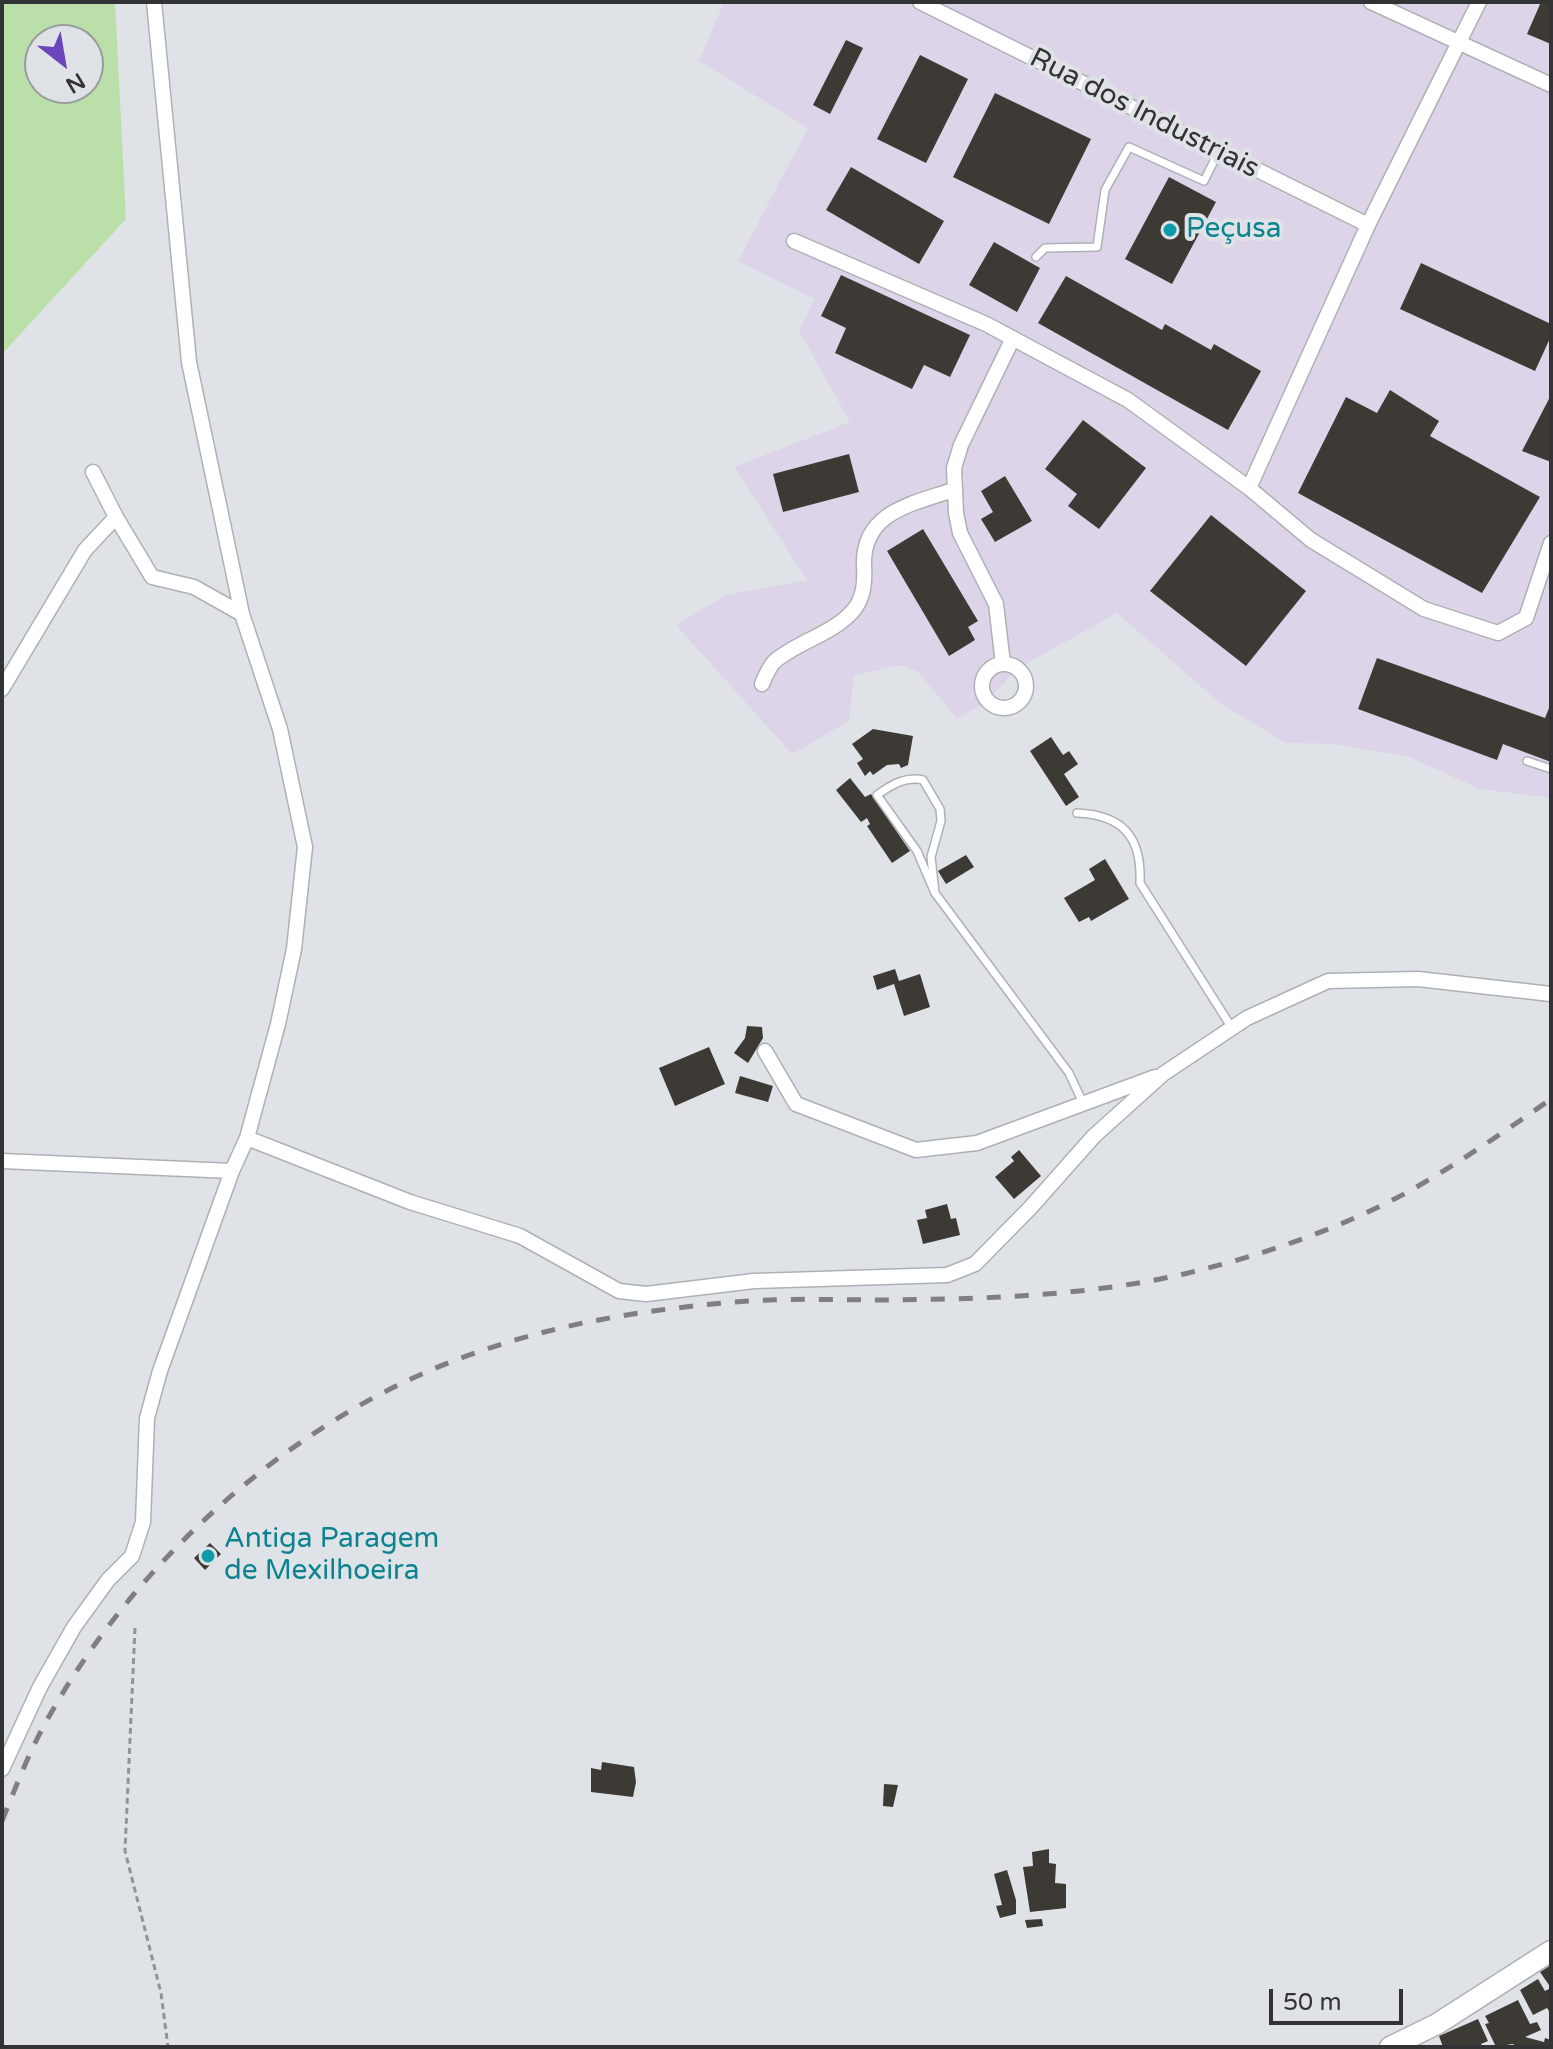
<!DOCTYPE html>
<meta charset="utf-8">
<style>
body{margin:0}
#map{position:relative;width:1553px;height:2049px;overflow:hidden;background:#dfe3e8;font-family:"Varela Round",sans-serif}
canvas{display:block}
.frame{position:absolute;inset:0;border:4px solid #313334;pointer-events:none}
.north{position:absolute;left:24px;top:24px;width:80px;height:80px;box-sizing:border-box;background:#dfe3e8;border:2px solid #999da0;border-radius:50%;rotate:149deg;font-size:22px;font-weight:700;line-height:32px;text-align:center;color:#313334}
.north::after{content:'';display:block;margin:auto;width:28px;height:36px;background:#6a45bd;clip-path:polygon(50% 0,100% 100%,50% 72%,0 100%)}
.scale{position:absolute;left:1269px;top:1989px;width:134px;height:36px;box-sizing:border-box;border:4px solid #313334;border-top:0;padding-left:10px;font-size:24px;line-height:28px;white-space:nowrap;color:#313334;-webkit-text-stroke:6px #dfe3e8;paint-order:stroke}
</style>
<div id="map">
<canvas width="1553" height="2049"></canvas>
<div class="frame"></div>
<div class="north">N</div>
<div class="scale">50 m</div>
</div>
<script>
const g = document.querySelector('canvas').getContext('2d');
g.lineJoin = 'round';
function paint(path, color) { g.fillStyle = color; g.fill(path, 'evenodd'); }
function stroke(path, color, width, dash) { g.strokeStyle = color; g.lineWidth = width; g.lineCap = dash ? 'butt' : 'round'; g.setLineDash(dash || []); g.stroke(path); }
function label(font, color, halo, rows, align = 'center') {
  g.font = font + ' "Varela Round",sans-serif'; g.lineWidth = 8; g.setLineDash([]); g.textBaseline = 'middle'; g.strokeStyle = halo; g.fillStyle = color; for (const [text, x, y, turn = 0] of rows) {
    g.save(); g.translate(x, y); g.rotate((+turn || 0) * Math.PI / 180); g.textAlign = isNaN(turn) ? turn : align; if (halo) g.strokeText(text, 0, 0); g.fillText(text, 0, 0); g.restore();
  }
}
paint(new Path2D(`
 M 724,2 L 1551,2 L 1551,798 L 1480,789 L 1409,757 L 1332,744 L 1285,743 L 1220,703 L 1117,613 L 1018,668 L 987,701 L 957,719 L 918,672 L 899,665 L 854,676 L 849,721 L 792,754 L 676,625 L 726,595 L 807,580 L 734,467 L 850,422 L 799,331 L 815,299 L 738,261 L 808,128 L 699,61 Z`), '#ded4e9');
paint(new Path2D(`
 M 2,2 L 115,2 L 126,219 L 2,354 ZM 40,40 L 88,40 L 88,88 L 40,88 Z`), '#bbdfa9');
paint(new Path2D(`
 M 1541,2 L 1551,2 L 1551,44 L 1527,34 Z
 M 846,40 L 863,48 L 830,114 L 813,105 Z
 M 920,55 L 968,79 L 926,163 L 877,139 Z
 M 995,93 L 1091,139 L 1049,224 L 953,177 Z
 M 851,167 L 944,221 L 919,264 L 826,210 Z
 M 1169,177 L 1216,202 L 1172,284 L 1125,259 Z
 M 994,242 L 1040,268 L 1017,312 L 969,285 Z
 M 1421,263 L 1551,324 L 1551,336 L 1535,371 L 1400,309 Z
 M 841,275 L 970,335 L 950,377 L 924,365 L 912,389 L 835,353 L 846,328 L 821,316 Z
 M 1066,276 L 1162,330 L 1165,324 L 1211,350 L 1214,344 L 1261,371 L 1228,430 L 1038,323 Z
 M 1390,390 L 1439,421 L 1430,436 L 1540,497 L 1482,593 L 1298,493 L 1346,397 L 1377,413 Z
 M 1551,395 L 1551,462 L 1522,451 Z
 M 1083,420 L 1146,468 L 1099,529 L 1068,506 L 1077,494 L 1045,469 Z
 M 849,454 L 859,492 L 783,512 L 773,474 Z
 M 1005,476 L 1032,521 L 995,542 L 981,519 L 993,512 L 981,491 Z
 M 1211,515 L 1306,591 L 1246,666 L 1150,591 Z
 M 923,529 L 978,621 L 968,627 L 975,640 L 949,656 L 887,551 Z
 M 1377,658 L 1545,718 L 1551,703 L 1551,762 L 1503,744 L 1497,760 L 1358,709 Z
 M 873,729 L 913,736 L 908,765 L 901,768 L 899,764 L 887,765 L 873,775 L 870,771 L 865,776 L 857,763 L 863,759 L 852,744 Z
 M 1051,737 L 1063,755 L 1069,751 L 1078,764 L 1064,774 L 1079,797 L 1066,806 L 1030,751 Z
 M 850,778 L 865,797 L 871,794 L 910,851 L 892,863 L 867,826 L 870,824 L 867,818 L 861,822 L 836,790 Z
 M 966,855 L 974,867 L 946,884 L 938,871 Z
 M 1105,859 L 1129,899 L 1091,921 L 1089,917 L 1079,922 L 1064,898 L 1095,880 L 1089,869 Z
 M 895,969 L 899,981 L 920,974 L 930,1007 L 904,1016 L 894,984 L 877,990 L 873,976 Z
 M 747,1026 L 762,1027 L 763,1038 L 748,1063 L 734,1053 L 745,1038 Z
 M 709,1047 L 725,1084 L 675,1106 L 659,1068 Z
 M 740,1076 L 773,1086 L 768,1102 L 735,1093 Z
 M 1019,1150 L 1041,1176 L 1014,1199 L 995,1177 L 1014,1161 L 1011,1157 Z
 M 947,1204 L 951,1219 L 956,1218 L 960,1235 L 923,1244 L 917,1220 L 927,1218 L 925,1210 Z
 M 210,1543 L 221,1554 L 205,1570 L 194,1558 Z
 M 602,1762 L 634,1767 L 636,1782 L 633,1797 L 591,1792 L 591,1768 L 601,1770 Z
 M 884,1784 L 898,1785 L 893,1807 L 883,1806 Z
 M 1049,1849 L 1049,1863 L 1056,1864 L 1055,1883 L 1066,1884 L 1066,1908 L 1030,1912 L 1023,1867 L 1033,1866 L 1032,1852 Z
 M 1007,1870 L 1016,1900 L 1016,1914 L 1000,1918 L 996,1906 L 1002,1905 L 994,1874 Z
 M 1042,1919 L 1043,1926 L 1027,1928 L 1025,1920 Z
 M 1551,1965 L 1551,2014 L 1547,2008 L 1533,2015 L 1520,1990 L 1538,1979 L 1545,1991 L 1551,1988 L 1540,1972 Z
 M 1518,2000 L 1530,2024 L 1537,2022 L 1541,2030 L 1525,2037 L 1544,2042 L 1545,2038 L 1551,2040 L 1551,2047 L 1521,2047 L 1512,2044 L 1496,2047 L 1485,2024 L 1489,2023 L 1485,2016 Z
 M 1478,2019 L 1488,2041 L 1481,2044 L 1482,2047 L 1443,2047 L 1439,2036 Z`), '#3d3a36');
const service = new Path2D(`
 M 1036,257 L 1045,248 L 1097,247 L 1105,190 L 1129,147 L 1204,181 L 1219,151
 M 1527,761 L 1551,769
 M 1077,813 C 1122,815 1142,836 1140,883 L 1232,1028
 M 935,893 L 917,851 L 877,795 C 891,785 905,776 923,780 L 940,809 L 941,821 L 931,857 L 935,893 L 1069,1073 L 1083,1103`);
const minor = new Path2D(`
 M 920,2 L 1368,225
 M 1371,2 L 1551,85
 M 794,241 L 986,324 L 1128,400 L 1249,488 L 1311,540 L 1424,609 L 1498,633 L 1526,618 L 1551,543
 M 93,472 L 116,517
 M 1249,488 L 1368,225 L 1479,2
 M 1003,664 L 996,604 L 960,533 L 956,513 L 954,468 L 961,445 L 1013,338
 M982 686a22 22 0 1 1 44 0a22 22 0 1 1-44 0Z
 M 762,684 C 765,677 769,667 774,662 C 796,642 831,635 852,612 C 864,599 865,582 864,566 C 862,512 912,504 953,490
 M 2,689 L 85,550 L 116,517 L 152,577 L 194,587 L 242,614
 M 765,1051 L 796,1104 L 916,1150 L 977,1143 L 1155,1077
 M 247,1138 L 410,1202 L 520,1236 L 619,1291 L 646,1294 L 754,1281 L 947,1275 L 975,1264 L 1031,1207 L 1094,1136 L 1163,1074 L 1247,1018 L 1328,981 L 1418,979 L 1551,994
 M 2,1161 L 232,1171
 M 2,1769 L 40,1687 L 74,1627 L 108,1580 L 132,1556 L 143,1522 L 147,1418 L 160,1371 L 232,1171 L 247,1138 L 278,1024 L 294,949 L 305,847 L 280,729 L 242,614 L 189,362 L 154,2`);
const secondary = new Path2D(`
 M 1390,2047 L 1437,2024 L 1551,1951`);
stroke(service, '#adb1b5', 10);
stroke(minor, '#adb1b5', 17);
stroke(secondary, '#adb1b5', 23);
stroke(new Path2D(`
 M 135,1628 L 125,1851 L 161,1993 L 168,2047`), '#909497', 3, [6, 4]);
stroke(service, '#fff', 7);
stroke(minor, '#fff', 14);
stroke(secondary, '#fff', 20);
stroke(new Path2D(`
 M 2,1821 C 17,1784 31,1747 51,1713 C 142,1552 304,1410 481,1351 C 567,1321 657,1308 748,1301 C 794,1298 840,1300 885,1300 C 984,1299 1087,1296 1184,1274 C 1260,1256 1337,1230 1406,1193 C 1456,1165 1504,1132 1551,1099`), '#7d7f82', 5, [14, 14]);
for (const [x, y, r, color] of [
 [1170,230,8,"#0f9aa8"],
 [208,1556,8,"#0f9aa8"]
]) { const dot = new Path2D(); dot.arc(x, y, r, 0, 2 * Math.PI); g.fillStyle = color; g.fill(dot); stroke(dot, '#dfe3e8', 3); }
label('28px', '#313334', '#dfe3e8', [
 ["Rua dos Industriais",1144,114,27]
]);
label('28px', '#0d838f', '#dfe3e8', [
 ["Peçusa",1186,230],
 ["Antiga Paragem",224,1540],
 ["de Mexilhoeira",224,1572]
], 'left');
</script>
